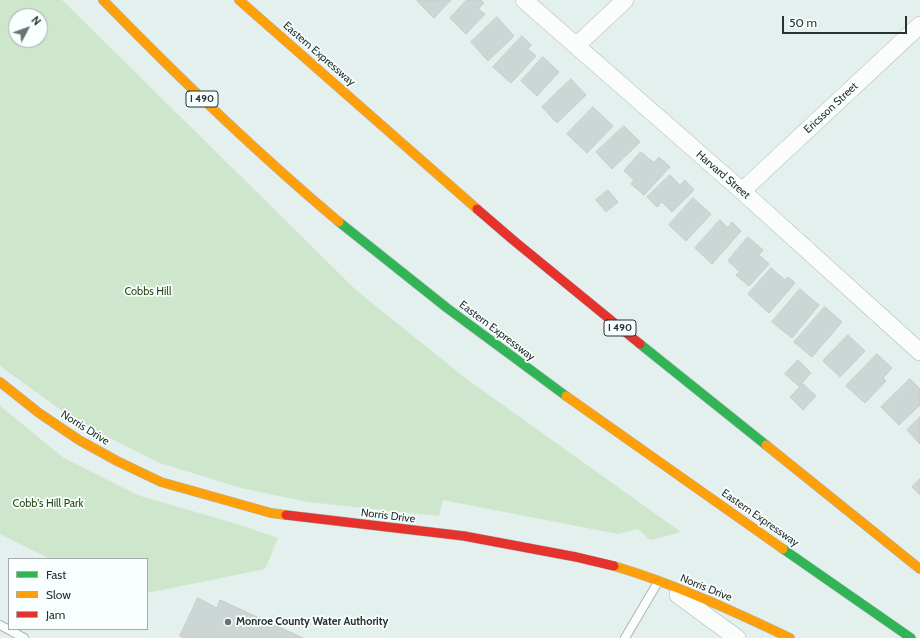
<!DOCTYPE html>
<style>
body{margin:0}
#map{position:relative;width:920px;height:638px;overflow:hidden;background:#e3f0ee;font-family:Cabin,sans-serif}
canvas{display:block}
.legend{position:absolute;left:8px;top:558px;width:140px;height:72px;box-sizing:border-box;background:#f9fffe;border:1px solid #a5adac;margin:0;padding:5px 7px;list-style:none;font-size:12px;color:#283230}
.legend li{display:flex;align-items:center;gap:8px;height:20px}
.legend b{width:20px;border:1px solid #a5adac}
.north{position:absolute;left:8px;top:8px;width:40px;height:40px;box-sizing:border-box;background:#f9fffe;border:1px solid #a5adac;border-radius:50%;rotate:49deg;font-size:11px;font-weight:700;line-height:16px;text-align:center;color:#283230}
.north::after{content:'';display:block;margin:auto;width:14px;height:18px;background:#697472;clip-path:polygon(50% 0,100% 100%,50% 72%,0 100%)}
.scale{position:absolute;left:782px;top:16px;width:125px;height:18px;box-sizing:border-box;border:2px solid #283230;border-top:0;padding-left:5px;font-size:12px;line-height:14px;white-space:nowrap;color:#283230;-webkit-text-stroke:3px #f9fffe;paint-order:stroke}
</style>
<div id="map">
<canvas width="920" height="638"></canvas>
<ul class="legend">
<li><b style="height:5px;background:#30b455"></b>Fast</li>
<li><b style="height:5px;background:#ff9f0a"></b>Slow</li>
<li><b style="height:5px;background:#e5322d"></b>Jam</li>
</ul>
<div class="north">N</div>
<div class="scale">50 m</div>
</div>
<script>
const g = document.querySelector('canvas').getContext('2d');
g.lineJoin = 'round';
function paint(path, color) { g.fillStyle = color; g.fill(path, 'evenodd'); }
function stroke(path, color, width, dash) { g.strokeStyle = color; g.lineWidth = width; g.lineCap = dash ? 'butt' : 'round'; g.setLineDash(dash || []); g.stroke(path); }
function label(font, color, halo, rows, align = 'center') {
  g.font = font + ' Cabin,sans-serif'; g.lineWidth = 3.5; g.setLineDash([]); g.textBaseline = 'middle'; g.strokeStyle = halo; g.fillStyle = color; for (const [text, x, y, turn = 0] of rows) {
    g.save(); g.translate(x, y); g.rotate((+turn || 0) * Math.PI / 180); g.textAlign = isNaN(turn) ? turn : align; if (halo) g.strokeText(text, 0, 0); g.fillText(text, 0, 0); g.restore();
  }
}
paint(new Path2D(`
 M 0,0 L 62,0 L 356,290 L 465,378 L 681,532 L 650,540 L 638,529 L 618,534 L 443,500 L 439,516 L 308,502 L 241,488 L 160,463 L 79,423 L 0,366 ZM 16,16 L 40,16 L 40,40 L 16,40 Z
 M 0,406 L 64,458 L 137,495 L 237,524 L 278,538 L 265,569 L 147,593 L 147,559 L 50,559 L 0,534 Z`), '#cee6cb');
const building = new Path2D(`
 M 418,0 L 451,0 L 434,18 L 417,1 Z
 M 467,0 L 480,0 L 484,3 L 478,9 L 485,14 L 466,34 L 450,18 Z
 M 497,17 L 514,36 L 488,61 L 471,42 Z
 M 522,36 L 531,45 L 528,49 L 536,56 L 511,83 L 493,67 Z
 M 543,57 L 559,72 L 537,96 L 521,81 Z
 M 571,79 L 586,95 L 557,123 L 542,107 Z
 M 593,107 L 613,126 L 587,153 L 567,134 Z
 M 624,126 L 640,142 L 612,169 L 596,152 Z
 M 641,152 L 654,163 L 659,157 L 670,167 L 644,195 L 631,184 L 634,180 L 624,171 Z
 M 670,175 L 680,185 L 685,180 L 694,190 L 672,212 L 662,202 L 657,207 L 647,197 Z
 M 608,190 L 618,202 L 606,212 L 596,200 Z
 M 693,198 L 711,214 L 686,241 L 669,225 Z
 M 720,220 L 728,228 L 732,222 L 741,231 L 712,264 L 695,248 Z
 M 748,237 L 763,250 L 759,255 L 769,264 L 749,286 L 736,275 L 740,272 L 728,261 Z
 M 771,268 L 785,280 L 788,277 L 795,283 L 769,313 L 748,294 Z
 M 800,289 L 819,305 L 792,338 L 772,322 Z
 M 825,307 L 842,322 L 812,357 L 794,342 Z
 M 848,335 L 865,351 L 840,377 L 823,361 Z
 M 877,354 L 892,368 L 883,378 L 886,381 L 865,403 L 846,386 Z
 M 798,360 L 811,373 L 802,383 L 816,396 L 803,410 L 790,397 L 800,387 L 785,374 Z
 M 910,379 L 920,389 L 920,405 L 899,425 L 881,407 Z
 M 920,417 L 920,444 L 907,430 Z
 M 920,479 L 920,495 L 912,487 Z
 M 198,598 L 217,608 L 220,600 L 303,638 L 184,638 L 180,636 Z`);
paint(building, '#ccd6d4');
stroke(building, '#c3ccc9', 1);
const lane = new Path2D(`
 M 0,625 L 24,638
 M 625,638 L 658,582`);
const street = new Path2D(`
 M 524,0 L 742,191 L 920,352
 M 576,46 L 625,0
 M 742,191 L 920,25
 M 678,595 L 737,638`);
const fast = new Path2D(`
 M 339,222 L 447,308 L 566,396
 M 640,344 L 766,445
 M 783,549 L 911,638`);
const slow = new Path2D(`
 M 103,0 C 178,77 256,152 339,222
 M 239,0 L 477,209
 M 0,382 L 39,413 L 79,440 L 117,461 L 161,482 L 271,513 L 286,515
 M 566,396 L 783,549
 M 766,445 L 920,569
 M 614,566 C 675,584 733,611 790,638`);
const jam = new Path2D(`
 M 477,209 L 513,240 L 640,344
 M 286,515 L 464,536 L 576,557 L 614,566`);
stroke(lane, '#abb5b4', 10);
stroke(street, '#abb5b4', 18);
stroke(fast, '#abb5b4', 10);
stroke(slow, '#abb5b4', 10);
stroke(jam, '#abb5b4', 10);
stroke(lane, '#fbfdfc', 8);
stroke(street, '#fbfdfc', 17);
stroke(fast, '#30b455', 9);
stroke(slow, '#ff9f0a', 9);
stroke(jam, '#e5322d', 9);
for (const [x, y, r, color] of [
 [228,622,4,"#697472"]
]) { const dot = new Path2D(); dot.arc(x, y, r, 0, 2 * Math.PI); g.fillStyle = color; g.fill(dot); stroke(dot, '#f9fffe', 1.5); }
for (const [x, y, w] of [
 [202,99,32],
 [620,328,32]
]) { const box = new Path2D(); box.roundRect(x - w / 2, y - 8, w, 16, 3); g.fillStyle = '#f9fffe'; g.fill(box); stroke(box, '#283230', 1); }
label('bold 10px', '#283230', null, [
 ["I 490",202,99],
 ["I 490",620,328]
]);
label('11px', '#283230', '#f9fffe', [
 ["Eastern Expressway",319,54,41],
 ["Ericsson Street",831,108,-43],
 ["Harvard Street",723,175,41],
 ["Eastern Expressway",497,331,37],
 ["Norris Drive",85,428,32],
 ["Norris Drive",388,516,7],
 ["Eastern Expressway",760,518,35],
 ["Norris Drive",706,588,22]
]);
label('11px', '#294a15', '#f9fffe', [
 ["Cobbs Hill",148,292],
 ["Cobb's Hill Park",48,504]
]);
label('bold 11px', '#283230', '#f9fffe', [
 ["Monroe County Water Authority",236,622]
], 'left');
</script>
